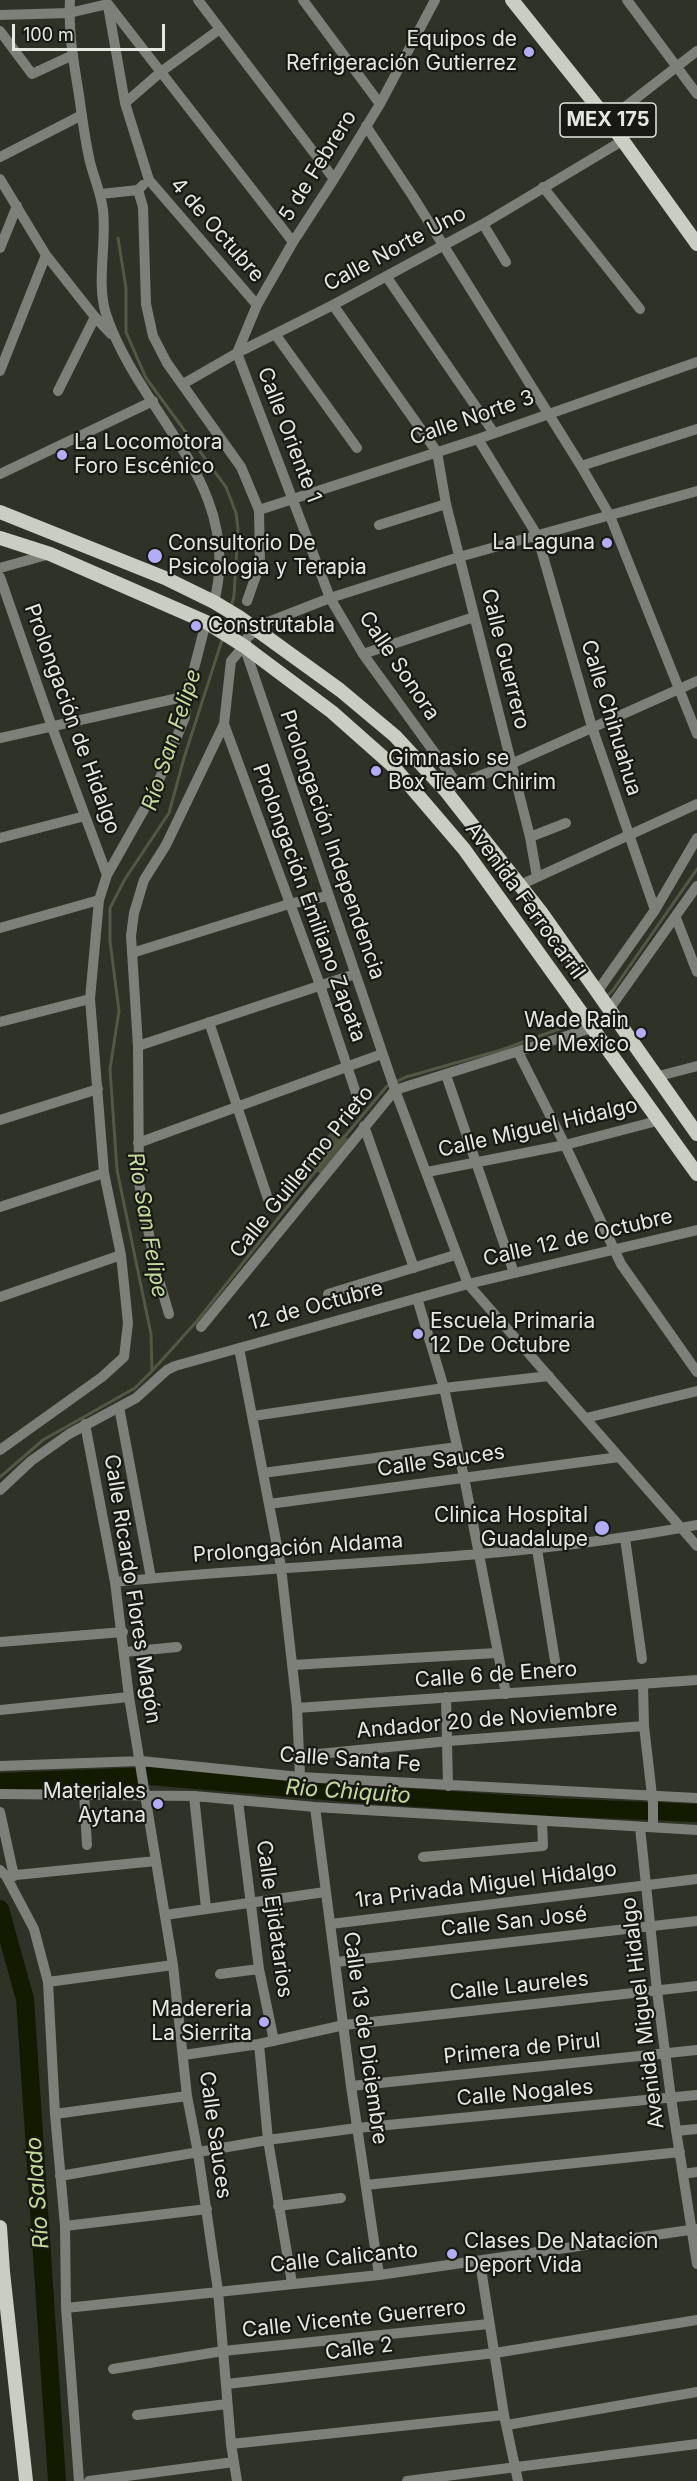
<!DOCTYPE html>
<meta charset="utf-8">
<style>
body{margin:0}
#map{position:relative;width:697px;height:2481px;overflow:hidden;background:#2e3227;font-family:Inter,sans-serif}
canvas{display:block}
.scale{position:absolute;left:12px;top:24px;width:153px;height:27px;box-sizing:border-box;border:3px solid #e5e8e1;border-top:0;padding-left:8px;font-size:18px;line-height:21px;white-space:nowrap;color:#e5e8e1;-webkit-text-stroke:4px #181914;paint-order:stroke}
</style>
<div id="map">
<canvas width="697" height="2481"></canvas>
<div class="scale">100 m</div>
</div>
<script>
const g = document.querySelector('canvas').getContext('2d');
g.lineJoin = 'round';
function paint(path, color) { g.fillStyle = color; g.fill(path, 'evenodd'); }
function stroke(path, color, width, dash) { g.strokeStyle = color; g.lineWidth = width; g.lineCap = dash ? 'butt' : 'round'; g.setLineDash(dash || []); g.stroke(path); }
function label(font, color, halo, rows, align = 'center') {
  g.font = font + ' Inter,sans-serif'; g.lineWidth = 4.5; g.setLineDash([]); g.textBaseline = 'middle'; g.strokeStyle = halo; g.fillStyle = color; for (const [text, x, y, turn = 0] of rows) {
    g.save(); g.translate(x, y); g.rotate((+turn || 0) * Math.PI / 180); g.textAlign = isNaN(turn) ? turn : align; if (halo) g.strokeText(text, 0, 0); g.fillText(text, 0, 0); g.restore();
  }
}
paint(new Path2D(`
 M 334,1128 L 349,1140 L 322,1175 L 306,1163 Z`), '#4c543d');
stroke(new Path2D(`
 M 118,238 L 126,288 L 126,332 L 146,378 L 226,487 L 236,513 L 238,529 L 234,596 L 231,607
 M 225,630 L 228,616
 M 606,997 L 613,990 L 697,869
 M 152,1371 L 197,1321 L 314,1173 L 387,1086 L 406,1077 L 501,1050 L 570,1025 L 579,1018
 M 0,1477 L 43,1440 L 135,1388 L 152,1371 L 151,1334 L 117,1170 L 110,1069 L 119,1011 L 110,941 L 110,908 L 125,879 L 169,813 L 184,758 L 223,637`), '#515844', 3);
stroke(new Path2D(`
 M 0,1782 L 149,1776 L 360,1794 L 553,1807 L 697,1813
 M 0,1909 L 25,1999 L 57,2481`), '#121b00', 18);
stroke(new Path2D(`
 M 70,0 C 68,32 74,64 79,95 C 82,117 85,140 90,162 C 94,178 101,193 103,210 C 107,241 96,283 106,314 C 139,414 245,485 214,602
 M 198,0 L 334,179
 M 303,0 L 380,104
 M 435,0 L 380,104 L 334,179 L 293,242 L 257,305 L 237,353 L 330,598 L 363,654 L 458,785
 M 627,0 L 697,94
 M 108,6 L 125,103 L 149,180 L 257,305
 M 0,15 L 69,13 L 108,4 L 293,242
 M 0,31 L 32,74 L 73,55
 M 125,103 L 162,71 L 220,29
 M 612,117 L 697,51
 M 366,126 L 412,195 L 581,466 L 610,516 L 697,734
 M 0,157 L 82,115
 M 0,179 L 46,255 L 95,317 L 111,334
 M 543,187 L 640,309
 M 138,190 L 143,207 L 146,304 L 153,336 L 167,363 L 241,467 L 259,510 L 260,564 L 247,601
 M 101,194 L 138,190 L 143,185
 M 483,224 L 506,262
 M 0,248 L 17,206
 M 386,276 L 494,433
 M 333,305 L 437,452 L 446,504 L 530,837 L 537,877
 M 275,334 L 357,448
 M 0,371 L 46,255
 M 183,384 L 237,353 L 333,305 L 483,224 L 622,141
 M 58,391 L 95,317
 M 478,439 L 537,535 L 592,727 L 655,910
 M 581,466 L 697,429
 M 0,474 L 153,401
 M 697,491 L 459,557 L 330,598 L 263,624 L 247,638 L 244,646 L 395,1090 L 468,1284 L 697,1546
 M 259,510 L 478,439 L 697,362
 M 379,525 L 446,504
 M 0,568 L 50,554
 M 0,577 L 52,727 L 107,875
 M 363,654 L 474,617
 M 224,724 L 320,985 L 357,1096
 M 0,738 L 187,696
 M 453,786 L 511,764 L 697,681
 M 530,837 L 566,823
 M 0,838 L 85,816
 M 520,885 L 697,804
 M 676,918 L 697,972
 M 0,928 L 99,900
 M 132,953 L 289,904 L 328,896
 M 597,992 L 655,910 L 697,838
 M 610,1008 L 697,886
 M 0,1022 L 90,999
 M 209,1022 L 268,1199
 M 138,1046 L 355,974
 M 518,1052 L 565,1145 L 621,1264 L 697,1372
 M 446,1075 L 514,1273
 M 655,1077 L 697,1066
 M 0,1120 L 98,1089
 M 364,1126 L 414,1268
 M 138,1143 L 382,1054
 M 427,1172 L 565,1145 L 657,1121
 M 0,1207 L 104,1173
 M 328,1294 L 455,1255
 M 0,1297 L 121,1255
 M 417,1298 L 444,1388 L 464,1477 L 506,1694
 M 169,1314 L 156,1270 L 139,1183 L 138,1046 L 131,936 L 134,913 L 144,880 L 166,845 L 224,724 L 231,661 L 244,646
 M 201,1327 L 395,1090 L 592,1028
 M 239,1348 L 281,1567 L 297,1708 L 300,1777
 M 119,1407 L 151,1578
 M 253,1416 L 444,1388 L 549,1376
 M 586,1418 L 697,1391
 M 85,1424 L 115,1582 L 129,1697 L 173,1965 L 187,2096 L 198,2153 L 218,2291 L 231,2444 L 237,2481
 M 0,1450 L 102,1377 L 124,1357 L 128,1323 L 121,1255 L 104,1173 L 90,999 L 99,900 L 107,875 L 155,790 L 185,717 L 187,696 L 206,622
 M 263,1473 L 457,1447
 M 0,1490 L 31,1461 L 69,1434 L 136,1398 L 167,1370 L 175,1366 L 468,1284 L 697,1230
 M 269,1504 L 619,1457
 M 625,1538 L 642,1659
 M 537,1549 L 555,1661
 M 115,1582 C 309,1562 505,1562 697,1525
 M 0,1642 L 123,1632
 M 125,1652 L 177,1647
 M 293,1665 L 496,1653
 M 643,1685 L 644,1726 L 653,1804 L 653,1827
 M 446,1697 L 448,1786
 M 297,1708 L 697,1680
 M 0,1710 L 129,1697
 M 298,1756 L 449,1741 L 644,1726
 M 0,1766 L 141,1761 L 300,1777 L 697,1798
 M 84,1793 L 87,1845
 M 0,1794 L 194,1796 L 315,1807 L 697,1830
 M 194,1796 L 206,1908
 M 238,1801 L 259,1969 L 274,2041
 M 315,1807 L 351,2086 L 379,2275
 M 0,1812 L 14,1876
 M 640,1827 L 657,1991 L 671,2098 L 697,2264
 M 423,1857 L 543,1846 L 542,1821
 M 0,1870 L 6,1876 L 34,1929 L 48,1982 L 55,2114 L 65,2226 L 66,2308 L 79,2481
 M 6,1876 L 156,1861
 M 165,1915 L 325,1892
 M 331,1924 L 697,1879
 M 336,1962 L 697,1921
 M 220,1974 L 259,1969
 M 48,1982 L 173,1965
 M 259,2044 L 268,2140 L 292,2283
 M 184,2055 L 259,2044 L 344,2025 L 697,1986
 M 351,2086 L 697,2050
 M 55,2114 L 187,2096
 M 676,2131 L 697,2129
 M 683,2174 L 697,2172
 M 60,2176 L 268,2140 L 357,2128 L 697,2095
 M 366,2185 L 680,2152
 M 278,2206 L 341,2198
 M 65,2226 L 207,2209
 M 480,2262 L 504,2415 L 518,2481
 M 66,2308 L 379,2275 L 697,2229
 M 113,2369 L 223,2351 L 489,2324
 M 227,2384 L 495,2353 L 697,2320
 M 137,2415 L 227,2404
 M 507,2425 L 697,2392
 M 231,2444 L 504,2415
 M 89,2481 L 234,2462
 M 407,2481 L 697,2444`), '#7d7f79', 10);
stroke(new Path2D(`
 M 512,0 L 608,120 L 697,244
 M 0,512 L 165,578 L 214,602 L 239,617 L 340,690 L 395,736 L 445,790 L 541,912 L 697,1134
 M 0,538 L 50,554 L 206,622 L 244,646 L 332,712 L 393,766 L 464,849 L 697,1174
 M 0,2227 L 3,2272 L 26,2481`), '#c9cdc2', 14);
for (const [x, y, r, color] of [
 [529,52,6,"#b3adf9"],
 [62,455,6,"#b3adf9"],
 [607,543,6,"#b3adf9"],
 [155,556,8,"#b3adf9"],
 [196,626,6,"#b3adf9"],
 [376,771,6,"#b3adf9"],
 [641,1033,6,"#b3adf9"],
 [418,1334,6,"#b3adf9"],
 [602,1528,8,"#b3adf9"],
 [158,1804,6,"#b3adf9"],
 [264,2022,6,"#b3adf9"],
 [452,2254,6,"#b3adf9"]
]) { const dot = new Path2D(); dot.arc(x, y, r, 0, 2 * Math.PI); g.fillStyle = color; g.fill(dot); stroke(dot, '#181914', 2); }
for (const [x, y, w] of [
 [608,120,96]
]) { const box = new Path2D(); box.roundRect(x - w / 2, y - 17, w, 34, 4.5); g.fillStyle = '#181914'; g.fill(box); stroke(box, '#e5e8e1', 1.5); }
label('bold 20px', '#e5e8e1', null, [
 ["MEX 175",608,120]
]);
label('21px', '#e5e8e1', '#181914', [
 ["Equipos de",517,40],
 ["Refrigeración Gutierrez",517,64],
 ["La Locomotora",74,443,"left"],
 ["Foro Escénico",74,467,"left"],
 ["La Laguna",595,543],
 ["Consultorio De",168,544,"left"],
 ["Psicologia y Terapia",168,568,"left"],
 ["Construtabla",208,626,"left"],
 ["Gimnasio se",388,759,"left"],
 ["Box Team Chirim",388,783,"left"],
 ["Wade Rain",629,1021],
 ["De Mexico",629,1045],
 ["Escuela Primaria",430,1322,"left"],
 ["12 De Octubre",430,1346,"left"],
 ["Clinica Hospital",588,1516],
 ["Guadalupe",588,1540],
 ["Materiales",146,1792],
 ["Aytana",146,1816],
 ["Madereria",252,2010],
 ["La Sierrita",252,2034],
 ["Clases De Natacion",464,2242,"left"],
 ["Deport Vida",464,2266,"left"]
], 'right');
label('21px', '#e5e8e1', '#181914', [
 ["5 de Febrero",318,166,-58],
 ["4 de Octubre",217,230,49],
 ["Calle Norte Uno",395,249,-28],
 ["Calle Norte 3",472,418,-19],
 ["Calle Oriente 1",289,435,69],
 ["Calle Guerrero",505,659,76],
 ["Calle Sonora",399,666,56],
 ["Calle Chihuahua",611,718,73],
 ["Prolongación de Hidalgo",72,719,70],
 ["Prolongación Independencia",332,845,71],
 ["Avenida Ferrocarril",525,901,54],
 ["Prolongación Emiliano Zapata",309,903,70],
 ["Calle Miguel Hidalgo",538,1128,-13],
 ["Calle Guillermo Prieto",302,1172,-51],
 ["Calle 12 de Octubre",578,1238,-13],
 ["12 de Octubre",316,1306,-15],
 ["Calle Sauces",441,1461,-8],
 ["Prolongación Aldama",298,1548,-4],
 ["Calle Ricardo Flores Magón",132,1589,81],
 ["Calle 6 de Enero",496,1675,-4],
 ["Andador 20 de Noviembre",487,1720,-5],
 ["Calle Santa Fe",350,1760,4],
 ["1ra Privada Miguel Hidalgo",486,1885,-7],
 ["Calle Ejidatarios",274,1919,82],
 ["Calle San José",514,1922,-6],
 ["Calle Laureles",519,1986,-6],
 ["Avenida Miguel Hidalgo",643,2013,-97],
 ["Calle 13 de Diciembre",365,2038,82],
 ["Primera de Pirul",522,2049,-6],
 ["Calle Nogales",525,2093,-5],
 ["Calle Sauces",215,2135,82],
 ["Calle Calicanto",344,2258,-6],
 ["Calle Vicente Guerrero",354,2319,-6],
 ["Calle 2",359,2349,-7]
]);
label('italic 22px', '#c5db9a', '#181914', [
 ["Río San Felipe",172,740,-72],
 ["Río San Felipe",147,1225,80],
 ["Rio Chiquito",348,1792,4],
 ["Río Salado",38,2193,-94]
]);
</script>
